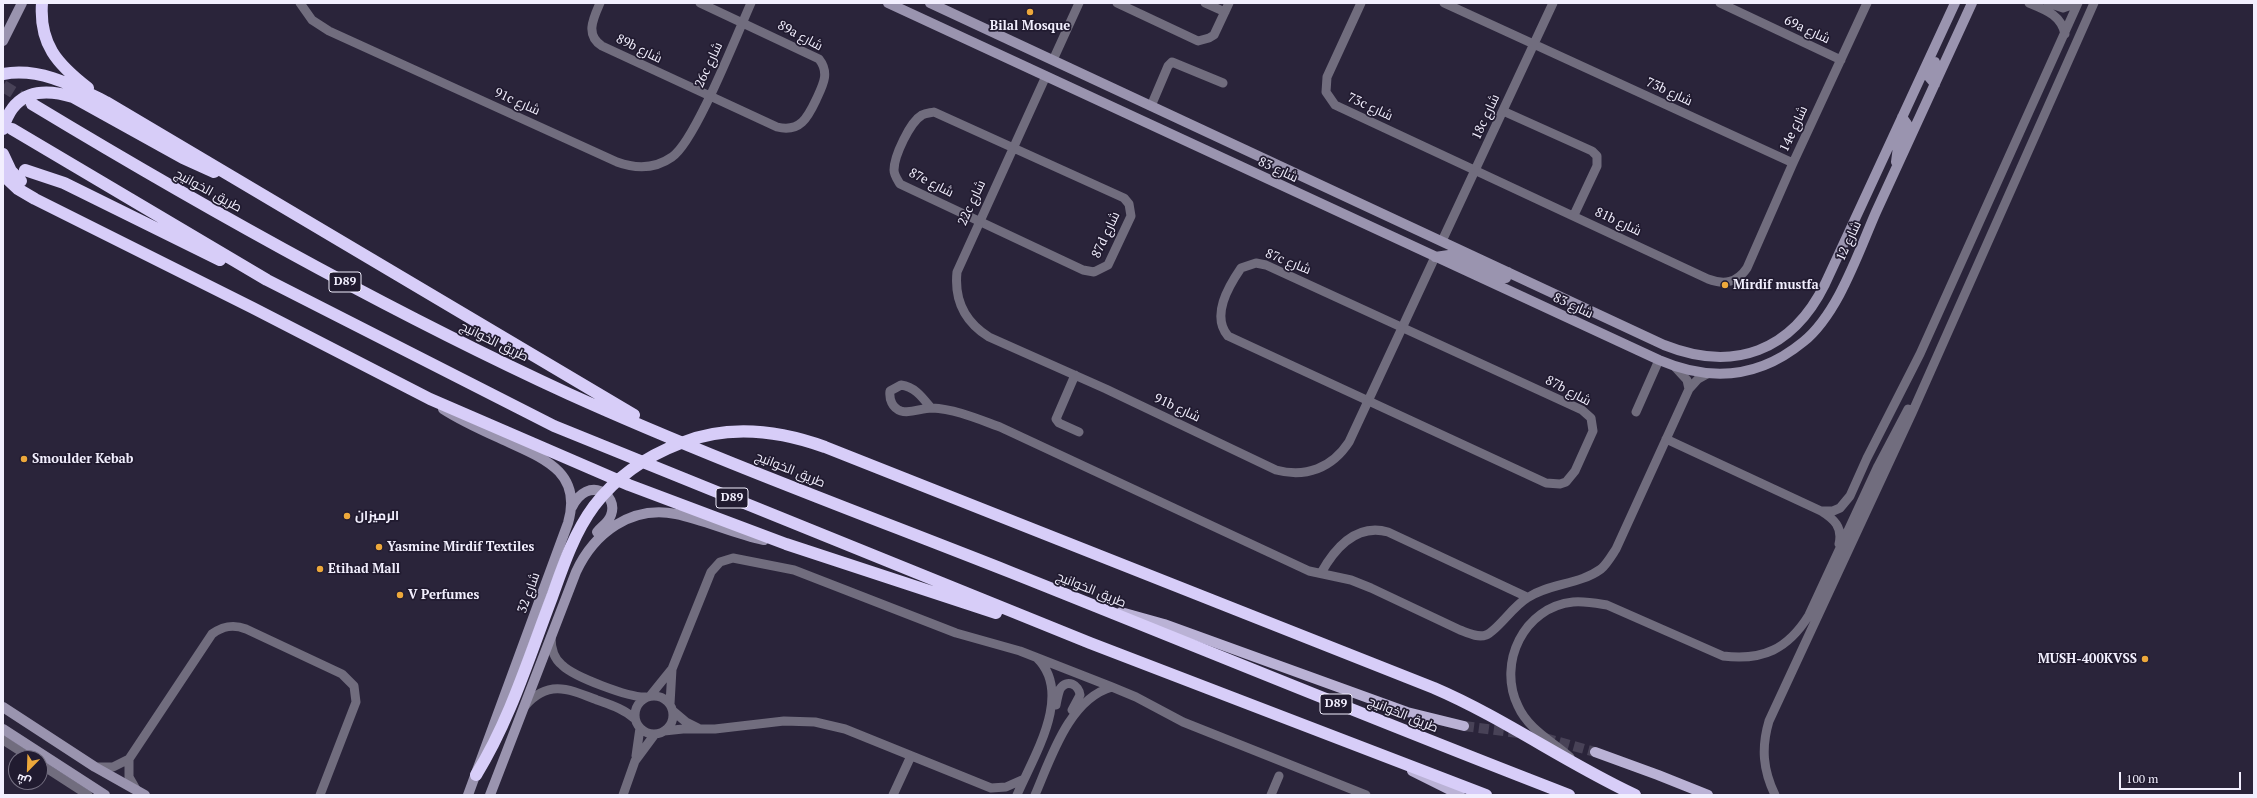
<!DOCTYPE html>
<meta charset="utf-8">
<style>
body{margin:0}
#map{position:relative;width:2257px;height:798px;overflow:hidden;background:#2a243a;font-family:"PT Serif",Cairo,serif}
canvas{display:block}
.frame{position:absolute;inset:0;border:4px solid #f2effe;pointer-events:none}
.north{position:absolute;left:8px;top:750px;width:40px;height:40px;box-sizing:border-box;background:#211b30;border:1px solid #757082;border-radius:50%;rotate:203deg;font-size:11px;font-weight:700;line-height:16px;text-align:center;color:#f2effe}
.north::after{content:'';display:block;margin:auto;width:14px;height:18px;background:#eda83b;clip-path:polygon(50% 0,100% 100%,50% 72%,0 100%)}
.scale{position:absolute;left:2119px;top:772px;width:122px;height:18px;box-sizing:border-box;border:2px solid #f2effe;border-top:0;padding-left:5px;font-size:12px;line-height:14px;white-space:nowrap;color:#f2effe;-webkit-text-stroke:3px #211b30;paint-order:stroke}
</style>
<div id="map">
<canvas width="2257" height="798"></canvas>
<div class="frame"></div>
<div class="north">ش</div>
<div class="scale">100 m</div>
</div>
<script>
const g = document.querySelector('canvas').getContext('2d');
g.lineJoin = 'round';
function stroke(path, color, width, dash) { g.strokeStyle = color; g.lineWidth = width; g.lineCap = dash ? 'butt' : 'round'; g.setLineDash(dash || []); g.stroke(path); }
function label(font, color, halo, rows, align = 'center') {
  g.font = font + ' "PT Serif",Cairo,serif'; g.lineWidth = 3.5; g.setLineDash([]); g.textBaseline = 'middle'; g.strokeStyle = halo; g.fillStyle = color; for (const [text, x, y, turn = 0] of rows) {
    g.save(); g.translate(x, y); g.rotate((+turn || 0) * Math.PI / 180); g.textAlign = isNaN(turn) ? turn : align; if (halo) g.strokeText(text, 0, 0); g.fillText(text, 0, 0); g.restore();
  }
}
stroke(new Path2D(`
 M 1464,726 L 1518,733
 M 1545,738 L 1595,752`), '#484257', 10, [10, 5]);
stroke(new Path2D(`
 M 3,86 L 31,103`), '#484257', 12, [12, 6]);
stroke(new Path2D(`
 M 300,3 L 312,20 L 329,31 L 617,162 C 636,169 655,169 672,157 C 695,142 737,34 751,3
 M 600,3 C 593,19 585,35 602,46 L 777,127 C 800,133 808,117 816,100 C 823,85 830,73 819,59 L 700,3
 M 1117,3 L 1198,41 L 1209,38 L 1214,35 L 1229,3
 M 1205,3 L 1225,12
 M 1361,3 L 1327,77 L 1326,92 L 1335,105 L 1708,279 C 1724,285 1737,283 1747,268 L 1793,163 L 1867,3
 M 1444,3 L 1793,163
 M 1720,3 L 1841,60
 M 2029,3 C 2046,10 2061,15 2065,34
 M 2048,3 L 2063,8 L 2077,3
 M 1053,60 L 1079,3
 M 1046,76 L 957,272 C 954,301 965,322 989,337 L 1106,389 L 1276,470 C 1306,478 1332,468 1349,442 L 1435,257
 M 1151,106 L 1168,66 L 1172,62 L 1223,83
 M 1503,111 L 1592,151 L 1597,156 L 1597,166 L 1574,215
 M 934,112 L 1124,198 L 1129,204 L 1131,216 L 1108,265 L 1094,272 L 1083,270 L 900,184 C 897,179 894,175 894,170 C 894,156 910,122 922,115 C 926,113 930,113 934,112 Z
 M 1442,241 L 1553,3
 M 1256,263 L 1266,265 L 1582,410 L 1591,418 L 1593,431 L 1575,471 L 1566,482 L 1560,484 L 1546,483 L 1228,336 C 1211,316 1228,287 1241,268 Z
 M 1675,367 L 1687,380 L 1689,389
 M 1075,375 L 1056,419 L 1059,423 L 1079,432
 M 931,408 C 922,397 915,387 901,385 L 890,391 C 889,399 892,408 901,411 C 911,414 921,408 932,408 C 955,409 978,419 1000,427 L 1309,571 L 1351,580 L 1371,588 L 1460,630 C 1468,633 1478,638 1486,635 C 1497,631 1513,606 1527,598 C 1550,583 1579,585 1601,569 C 1607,564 1612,555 1616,549 L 1689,389 L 1698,379 L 1707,374
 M 1636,412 L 1659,360
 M 1666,439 L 1821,511 C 1834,519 1843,527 1839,544
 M 1821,511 L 1833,511 L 1840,508 L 1850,496 L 1867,458 L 1920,354 L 2078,3
 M 1321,573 C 1335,548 1356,523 1388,532 L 1527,597
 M 551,637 C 551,648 553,658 562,665 C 574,677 630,698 646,697
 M635 715a19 19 0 1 1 38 0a19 19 0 1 1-38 0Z
 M 650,696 L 671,670
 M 670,704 L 672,669 L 711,572 L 720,562 L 733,558 L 794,570 L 956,633 L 1020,651 L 1112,687 L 1136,697 L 1183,722 L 1366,795
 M 1056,705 C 1057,700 1058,694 1060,689 C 1067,678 1079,685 1080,695 L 1072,710
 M 525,706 C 548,679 569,689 597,700 C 611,705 624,709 635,719
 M 673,711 L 686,722 L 698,728
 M 664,731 L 683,729 L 715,729 L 784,721 L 815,722 L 845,729 L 991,788 L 1006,787 L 1024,779
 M 3,740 L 31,758
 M 636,756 L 640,728
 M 1570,757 C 1552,741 1528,729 1518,706 C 1497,663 1524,607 1573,602 C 1585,601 1595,603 1607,605 L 1723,656 C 1763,661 1788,649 1809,615 L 1878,466 L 1908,409
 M 129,759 L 129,777 L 137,791
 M 40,764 L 88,795
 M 96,767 L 113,767 L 129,759 L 212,634 C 223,626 233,624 246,629 L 342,674 L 354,686 L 356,702 L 320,795
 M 623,795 L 635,761 L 655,734
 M 893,795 L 911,756
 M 1017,795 C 1033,757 1074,694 1037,658
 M 1035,795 C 1051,758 1069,699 1112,687
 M 1271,795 L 1279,776
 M 1775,795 C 1763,770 1761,748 1769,721 L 1912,413 L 2094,3`), '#716d7e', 9);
stroke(new Path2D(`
 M 888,3 L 1659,360 C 1710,382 1758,379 1803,342 C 1838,314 1858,253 1876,212 C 1908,142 1940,73 1972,3
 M 930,3 L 1664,345 C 1734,373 1792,351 1825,284 L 1955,3
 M 3,41 L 22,3
 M 1935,84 L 1929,77 L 1935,62
 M 1896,162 L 1898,147 L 1907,124 L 1902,117
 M 1435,257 L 1449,255 L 1502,278 L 1506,278 L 1508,272
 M 443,409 C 463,422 484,431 506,441 C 543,458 583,472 568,523 L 468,795
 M 572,507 C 588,475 619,494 611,515 C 609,522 601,527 597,532
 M 3,707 L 95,767 L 145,795
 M 3,729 L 105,795
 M 490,795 L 576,572 C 594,533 631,505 676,514 C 706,520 734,534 764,540`), '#9a94af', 10);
stroke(new Path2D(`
 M 1121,612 L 1164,624 L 1407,712 L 1464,726
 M 1595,752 L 1658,775 L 1708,795
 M 1412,771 L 1460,795`), '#bab2d5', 10);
stroke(new Path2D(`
 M 42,3 C 39,44 57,64 88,88
 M 3,74 C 40,67 74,86 106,102 L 634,415
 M 32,104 C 206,209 384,309 569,394 C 713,459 863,514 1010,572 C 1196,646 1382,723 1569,795
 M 3,129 C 13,92 40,87 73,97 L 183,158 L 214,172
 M 12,129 L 267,280 L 554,426 L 1090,643 L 1486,795
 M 3,154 L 11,171 L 21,181
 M 25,170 L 64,183 L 220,260
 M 3,175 L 18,189 L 35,199 L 253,308 L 430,399 L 629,485 L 786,544 L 996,613
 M 476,775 C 510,720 529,657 552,597 C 563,566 574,533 594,506 C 616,477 647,456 681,443 C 729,424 778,430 825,447 L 1434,688 C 1504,718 1566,763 1635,795`), '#d7cdf8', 12);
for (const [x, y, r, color] of [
 [1030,12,4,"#eda83b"],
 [1725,285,4,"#eda83b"],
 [24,459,4,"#eda83b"],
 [347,516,4,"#eda83b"],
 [379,547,4,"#eda83b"],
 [320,569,4,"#eda83b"],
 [400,595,4,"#eda83b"],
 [2145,659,4,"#eda83b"]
]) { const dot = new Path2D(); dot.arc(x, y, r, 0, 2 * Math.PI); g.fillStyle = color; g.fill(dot); stroke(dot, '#211b30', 1.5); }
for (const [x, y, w] of [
 [345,282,32],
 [732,498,32],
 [1336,704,32]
]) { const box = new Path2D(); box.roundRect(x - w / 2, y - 10, w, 20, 3); g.fillStyle = '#211b30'; g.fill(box); stroke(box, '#f2effe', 1); }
label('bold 12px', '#f2effe', null, [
 ["D89",345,282],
 ["D89",732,498],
 ["D89",1336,704]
]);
label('bold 13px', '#f2effe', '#211b30', [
 ["Bilal Mosque",1030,26,"center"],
 ["Mirdif mustfa",1733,285],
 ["Smoulder Kebab",32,459],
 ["الرميزان",355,516],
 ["Yasmine Mirdif Textiles",387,547],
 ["Etihad Mall",328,569],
 ["V Perfumes",408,595],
 ["MUSH-400KVSS",2137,659,"right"]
], 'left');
label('13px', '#f2effe', '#211b30', [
 ["69a شارع",1807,30,25],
 ["89a شارع",800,36,28],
 ["89b شارع",639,49,26],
 ["26c شارع",709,65,-65],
 ["73b شارع",1669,92,25],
 ["91c شارع",517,102,24],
 ["73c شارع",1370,107,25],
 ["18c شارع",1486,117,-65],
 ["14e شارع",1794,129,-65],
 ["شارع 83",1278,170,25],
 ["87e شارع",931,183,27],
 ["طريق الخوانيج",208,191,29],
 ["22c شارع",972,203,-65],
 ["81b شارع",1618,222,25],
 ["87d شارع",1106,235,-65],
 ["شارع 12",1849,241,-65],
 ["87c شارع",1288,262,22],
 ["شارع 83",1573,306,25],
 ["طريق الخوانيج",494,342,26],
 ["87b شارع",1568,391,28],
 ["91b شارع",1177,408,25],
 ["طريق الخوانيج",790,470,22],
 ["طريق الخوانيج",1091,590,22],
 ["شارع 32",529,593,-70],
 ["طريق الخوانيج",1403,715,22]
]);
</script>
